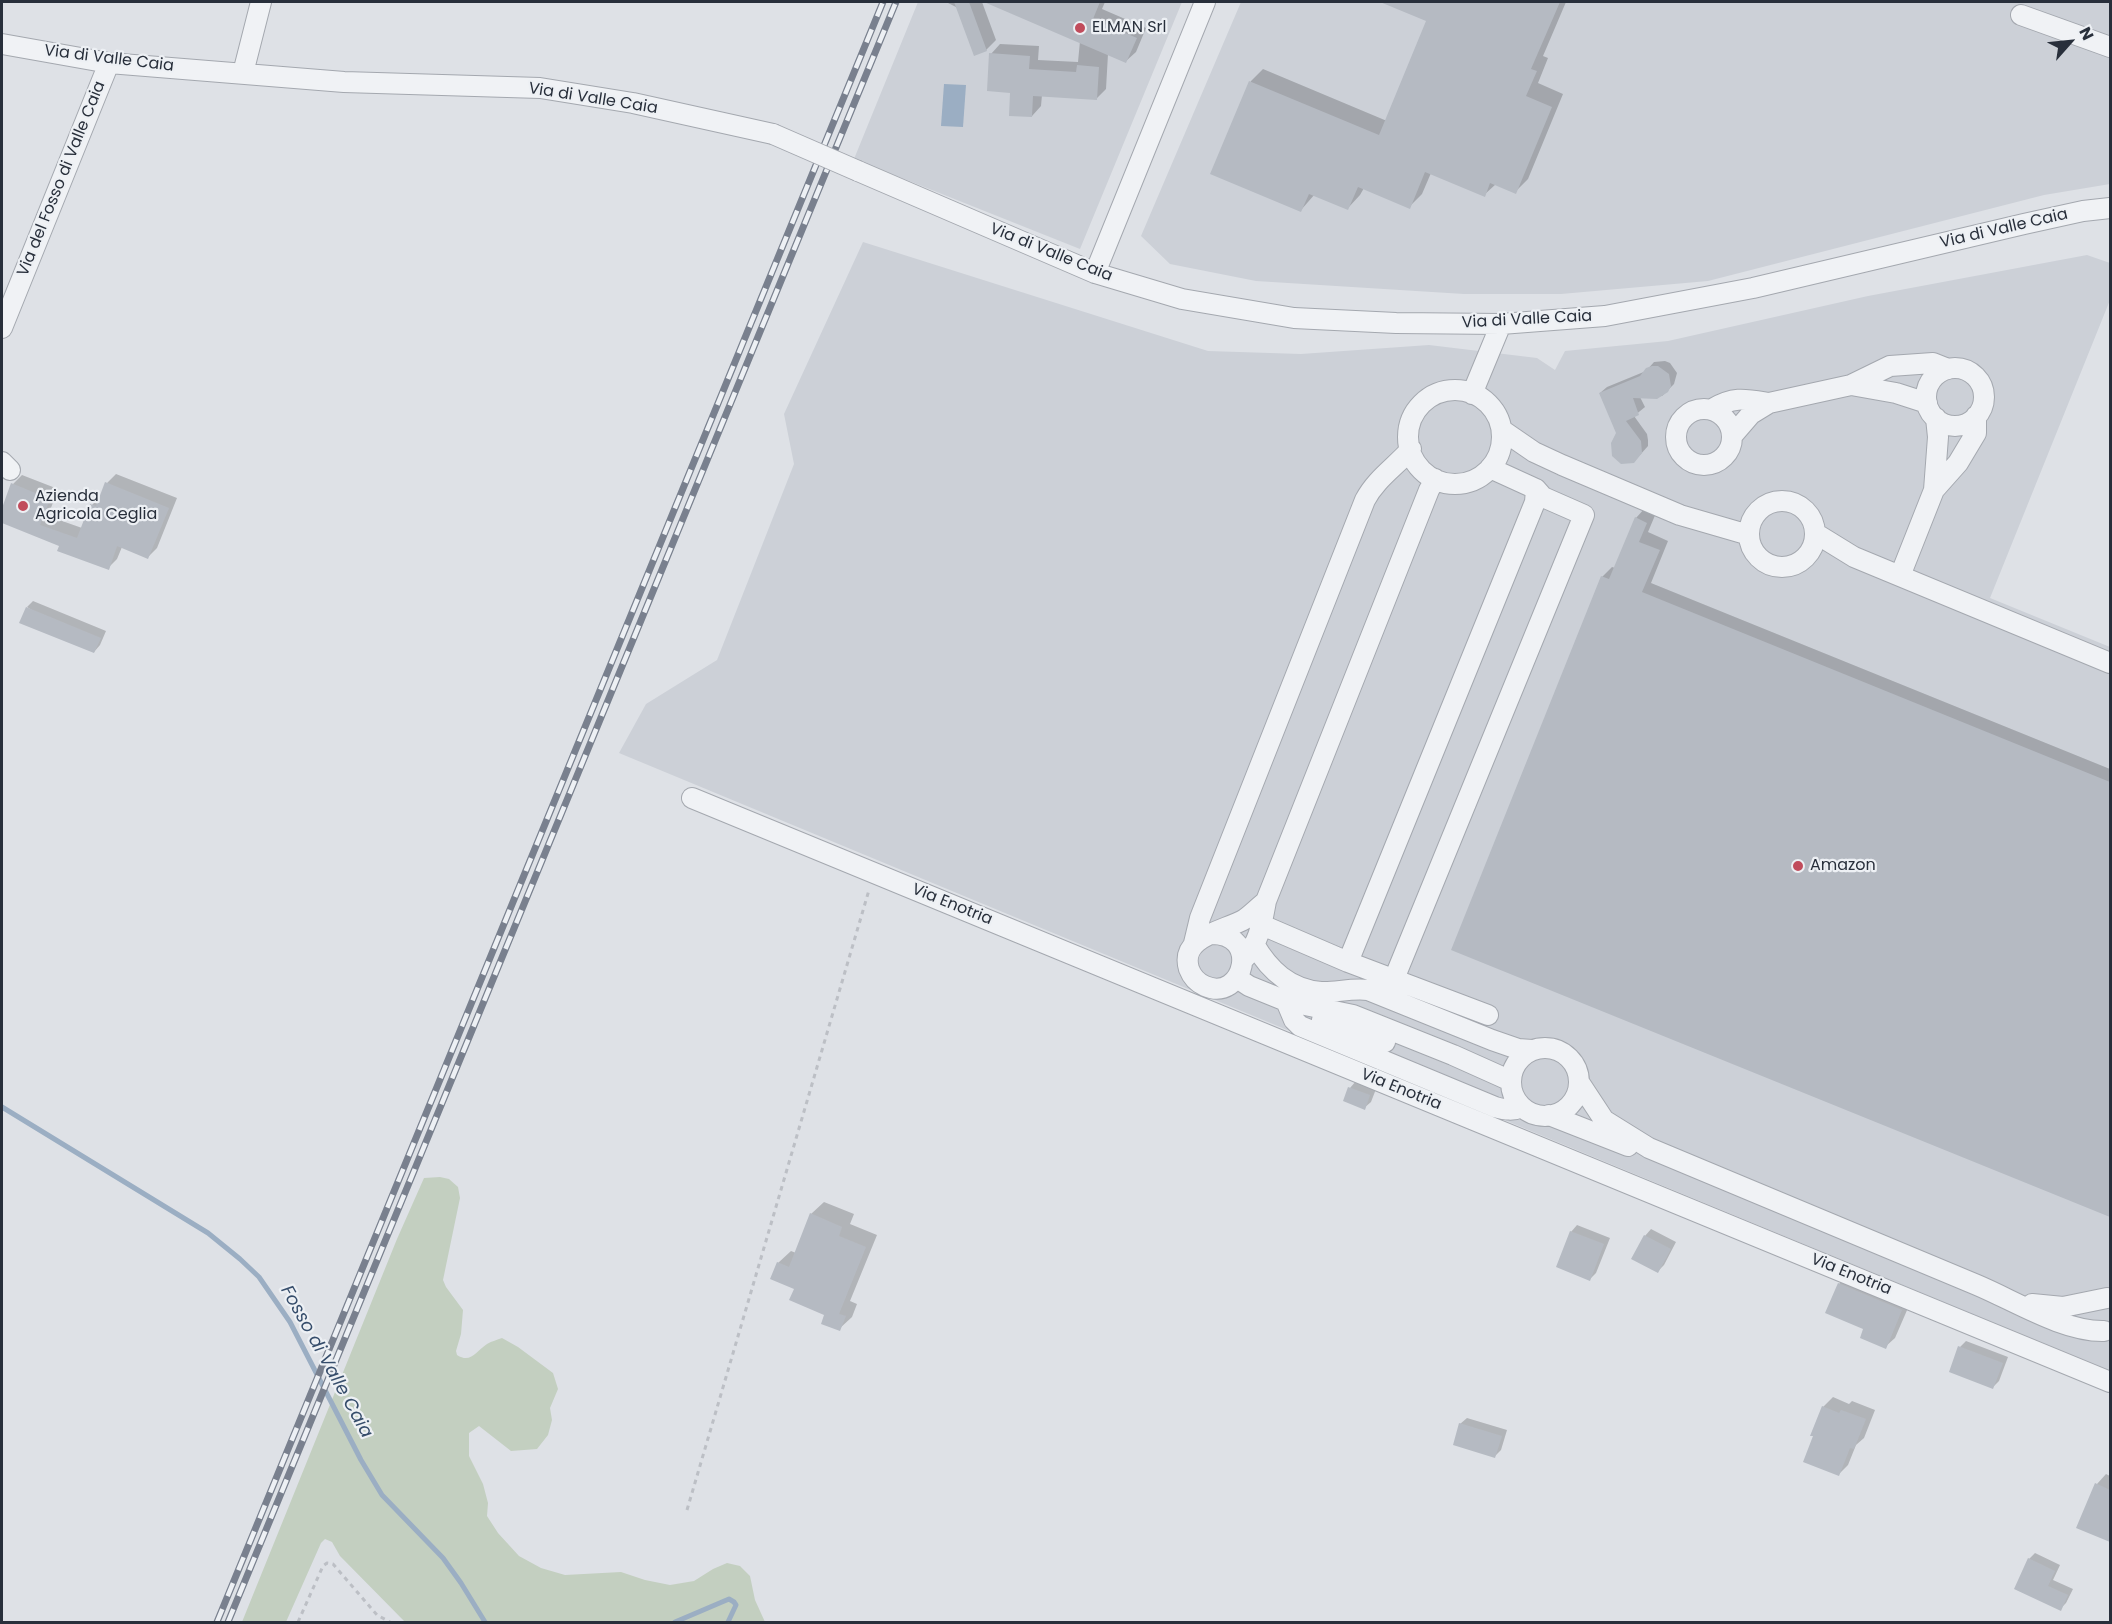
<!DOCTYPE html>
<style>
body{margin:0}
#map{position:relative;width:2112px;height:1624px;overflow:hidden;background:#dee1e6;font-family:Poppins,sans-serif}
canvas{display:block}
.frame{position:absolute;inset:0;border:3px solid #282f3b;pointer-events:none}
.north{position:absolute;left:2040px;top:12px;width:60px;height:60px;-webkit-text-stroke:4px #edf0f4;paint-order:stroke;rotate:63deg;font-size:16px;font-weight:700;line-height:24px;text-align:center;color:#282f3b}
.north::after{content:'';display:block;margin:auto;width:21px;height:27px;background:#282f3b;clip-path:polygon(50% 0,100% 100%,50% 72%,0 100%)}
</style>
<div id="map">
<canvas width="2112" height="1624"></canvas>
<div class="frame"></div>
<div class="north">N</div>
</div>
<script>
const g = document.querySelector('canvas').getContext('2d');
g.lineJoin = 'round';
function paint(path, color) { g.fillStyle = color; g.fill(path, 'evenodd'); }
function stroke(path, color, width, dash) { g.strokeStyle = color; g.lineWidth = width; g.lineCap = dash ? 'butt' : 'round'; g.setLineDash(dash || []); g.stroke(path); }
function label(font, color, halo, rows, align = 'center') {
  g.font = font + ' Poppins,sans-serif'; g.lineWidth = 4.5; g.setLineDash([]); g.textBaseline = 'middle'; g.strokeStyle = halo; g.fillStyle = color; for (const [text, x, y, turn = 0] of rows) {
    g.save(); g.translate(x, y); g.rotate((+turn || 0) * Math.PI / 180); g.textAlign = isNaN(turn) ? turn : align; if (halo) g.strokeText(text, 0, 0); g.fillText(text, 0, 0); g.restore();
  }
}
paint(new Path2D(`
 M 918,2 L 1182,2 L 1080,249 L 854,159 Z
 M 1241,2 L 2110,2 L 2110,184 L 2044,195 L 1708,281 L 1561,294 L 1464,294 L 1256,281 L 1170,264 L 1141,236 Z
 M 863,242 L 1208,351 L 1301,354 L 1429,345 L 1537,358 L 1555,370 L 1565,351 L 1668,341 L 1868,296 L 2087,255 L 2110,263 L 2110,300 L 1990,598 L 2110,647 L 2110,1371 L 619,753 L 646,704 L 717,660 L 794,464 L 784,414 Z`), '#ccd0d7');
paint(new Path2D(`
 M 440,1177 L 449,1179 L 458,1187 L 460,1198 L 443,1280 L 446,1287 L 463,1310 L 461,1334 L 456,1351 L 457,1355 C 471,1364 476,1351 487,1344 C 492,1341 497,1340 502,1338 L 518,1347 L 553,1373 L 558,1389 L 550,1408 L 552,1420 L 548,1435 L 537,1449 L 511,1451 L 479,1426 L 469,1433 L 469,1456 L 483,1484 L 488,1503 L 487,1516 L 498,1533 L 519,1556 L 541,1568 L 565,1575 L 621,1572 L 645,1580 L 670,1585 L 694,1581 L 713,1569 L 727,1563 L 740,1566 L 750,1576 L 755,1600 L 765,1622 L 405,1622 L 340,1556 L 332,1542 L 325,1539 L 321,1543 L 286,1622 L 242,1622 L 397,1239 L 424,1178 Z`), '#c3cfc0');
paint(new Path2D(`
 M 944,84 L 966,85 L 963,127 L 941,126 Z`), '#9baec3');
paint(new Path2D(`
 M 948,2 L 982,2 L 996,40 L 986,50 L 958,8 L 948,3 Z
 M 1013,2 L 1105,2 L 1102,9 L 1146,28 L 1136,52 L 1126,61 L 1108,54 L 1106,89 L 1097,98 L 1042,95 L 1041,106 L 1032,116 L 1012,91 L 991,54 L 1000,44 L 1039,46 L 1038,60 L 1078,62 L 1080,41 L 1009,11 Z
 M 1383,2 L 1566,2 L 1543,56 L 1548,58 L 1538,83 L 1563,94 L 1528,179 L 1515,192 L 1496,184 L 1484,195 L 1431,173 L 1422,194 L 1409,207 L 1364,188 L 1360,195 L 1348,208 L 1315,194 L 1301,210 L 1212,173 L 1251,81 L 1263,69 L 1387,121 L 1428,20 Z
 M 1665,361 L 1670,363 L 1677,373 L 1674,384 L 1662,396 L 1640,397 L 1645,407 L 1634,416 L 1647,434 L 1648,440 L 1648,446 L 1640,455 L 1617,433 L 1600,393 L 1607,387 L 1646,371 L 1654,362 Z
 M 116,474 L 177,498 L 157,548 L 148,557 L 122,547 L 117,559 L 108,568 L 61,545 L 2,521 L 2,512 L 13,484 L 22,475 L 58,489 L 48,516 L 82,528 L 92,505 L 101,495 L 107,483 Z
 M 1645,508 L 1656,513 L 1648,532 L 1668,541 L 1651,583 L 2110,769 L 2110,1215 L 1453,949 L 1602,577 L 1612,567 L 1615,568 L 1636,518 Z
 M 33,601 L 106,631 L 100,645 L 94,652 L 27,607 Z
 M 1356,1081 L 1376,1089 L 1371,1102 L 1364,1108 L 1345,1101 L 1350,1088 Z
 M 824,1202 L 854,1214 L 850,1224 L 877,1235 L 850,1301 L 857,1304 L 852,1317 L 839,1329 L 826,1314 L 796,1288 L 778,1263 L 791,1251 L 796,1253 L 811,1214 Z
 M 1577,1225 L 1610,1238 L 1596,1273 L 1590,1279 L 1571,1232 Z
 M 1651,1229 L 1676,1242 L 1664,1265 L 1658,1271 L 1633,1258 L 1645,1236 Z
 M 1849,1274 L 1911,1301 L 1895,1338 L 1885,1347 L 1865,1328 L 1839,1284 Z
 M 1966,1341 L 2008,1357 L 1999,1381 L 1993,1387 L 1960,1347 Z
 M 1833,1397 L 1849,1404 L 1852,1401 L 1875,1410 L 1864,1438 L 1856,1445 L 1848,1465 L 1839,1474 L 1823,1407 Z
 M 1467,1418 L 1507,1430 L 1501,1450 L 1495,1456 L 1460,1424 Z
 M 2106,1474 L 2110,1476 L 2110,1541 L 2078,1527 L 2097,1484 Z
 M 2035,1553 L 2060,1565 L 2053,1580 L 2073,1589 L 2066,1603 L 2060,1609 L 2029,1559 Z`), '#0003');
stroke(new Path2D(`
 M 2,1107 L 208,1233 L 240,1259 L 259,1277 L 290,1322 L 361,1460 L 382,1495 L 443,1558 L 461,1583 L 485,1622
 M 675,1622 L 729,1599 L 734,1602 L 736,1605 L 728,1622`), '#9baec3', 5);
paint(new Path2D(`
 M 954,2 L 969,2 L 987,51 L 974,56 Z
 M 984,2 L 1100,2 L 1093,19 L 1137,38 L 1126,63 Z
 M 1380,2 L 1560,2 L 1531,69 L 1537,71 L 1526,96 L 1552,107 L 1516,194 L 1490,183 L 1485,197 L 1425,172 L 1410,209 L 1358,187 L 1348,210 L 1309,194 L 1301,212 L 1210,174 L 1249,81 L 1379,135 L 1426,21 Z
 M 989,53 L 1030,56 L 1029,69 L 1076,72 L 1077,65 L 1099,67 L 1097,100 L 1033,96 L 1032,117 L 1009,116 L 1010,93 L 987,91 Z
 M 1652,366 L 1658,366 L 1669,374 L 1671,386 L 1668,392 L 1657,399 L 1633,398 L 1639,415 L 1626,421 L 1641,441 L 1642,453 L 1634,463 L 1621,464 L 1612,456 L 1611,443 L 1616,433 L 1599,393 L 1640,376 L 1646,368 Z
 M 105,482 L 169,508 L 148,559 L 117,546 L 109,570 L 57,551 L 59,546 L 2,523 L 2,508 L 11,483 L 50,499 L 40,525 L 77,538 L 90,504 L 96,506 Z
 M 1635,517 L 1647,523 L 1639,542 L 1660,550 L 1642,592 L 2110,782 L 2110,1217 L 1451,950 L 1601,576 L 1609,579 Z
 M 26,607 L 101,638 L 94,653 L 19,623 Z
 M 1348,1087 L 1370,1095 L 1365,1110 L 1343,1101 Z
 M 810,1213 L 842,1227 L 839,1236 L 866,1247 L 839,1314 L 846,1316 L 840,1331 L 821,1324 L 824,1315 L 789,1300 L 794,1289 L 770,1279 L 777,1262 L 789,1267 Z
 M 1570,1231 L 1604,1244 L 1590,1281 L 1556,1267 Z
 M 1644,1235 L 1671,1249 L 1658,1273 L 1631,1259 Z
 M 1838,1283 L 1902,1310 L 1886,1349 L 1860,1338 L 1863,1329 L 1825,1313 Z
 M 1958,1346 L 2003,1363 L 1993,1389 L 1949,1372 Z
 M 1822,1406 L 1839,1413 L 1841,1410 L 1866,1419 L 1854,1449 L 1850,1448 L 1839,1476 L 1803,1462 L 1813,1436 L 1810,1436 Z
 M 1459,1423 L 1502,1436 L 1495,1458 L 1453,1445 Z
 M 2095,1483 L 2110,1490 L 2110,1542 L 2076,1528 Z
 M 2028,1558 L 2055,1571 L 2048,1586 L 2068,1595 L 2061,1611 L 2014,1589 Z`), '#b5bac2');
const minor = new Path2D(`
 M 2021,15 L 2110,47
 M 2,44 L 109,63 L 344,82 L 540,88 L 633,103 L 773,134
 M 243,73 L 261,2
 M 858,171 L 1095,273 L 1182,299 L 1294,318 L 1396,323 L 1501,324 L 1605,316 L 1753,288 L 2024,224 L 2083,211 L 2110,208
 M 1095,273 L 1205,2
 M 2,328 L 109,63
 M1926 397a29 29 0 1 1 58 0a29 29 0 1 1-58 0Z
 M 1851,385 L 1896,393 L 1927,403
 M1408 437a47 47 0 1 1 94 0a47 47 0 1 1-94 0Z
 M 1472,394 L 1501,324
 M1676 437a28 28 0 1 1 56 0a28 28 0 1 1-56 0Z
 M 1712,409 C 1734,396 1745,399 1769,403
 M 1502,430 L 1534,452 L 1562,465 L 1680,515 L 1749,535
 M 1732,436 L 1751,414 L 1769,403 L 1851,385 L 1890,366 L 1933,363 L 1948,369
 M 2,462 L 10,470
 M 1934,490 L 1958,463 L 1976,433 L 1976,416
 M1749 534a33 33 0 1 1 66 0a33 33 0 1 1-66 0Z
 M 1815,533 L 1854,557 L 2110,663
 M 1900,576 L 1934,490 L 1938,437 L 1936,418
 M 692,798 L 2110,1382
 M 1262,925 L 1348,962 L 1488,1015
 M 1210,934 C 1262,932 1244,1003 1205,986 C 1198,983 1192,977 1189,969 C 1179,936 1225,931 1245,919 C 1252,914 1259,907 1266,901
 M 1194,943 L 1200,918 L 1365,500 C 1376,479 1395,467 1411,449
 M 1254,944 C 1269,970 1289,989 1321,992 C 1335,993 1350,988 1368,990 L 1492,1040 L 1518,1049 L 1532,1050
 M 1243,960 C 1259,944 1262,923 1266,901 L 1429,490 L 1435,479
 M 1348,962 L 1535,502 L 1536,489
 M 1237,978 L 1249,986 L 1286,1001 L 1353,1015 L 1453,1055 L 1511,1081
 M 1394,979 L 1584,515 L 1543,497 L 1536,489 L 1490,468
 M 1286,1001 L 1294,1020 L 1300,1026 L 1495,1107 C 1506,1110 1513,1111 1522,1107
 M 1322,1020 L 1385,1042
 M1511 1082a34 34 0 1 1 68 0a34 34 0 1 1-68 0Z
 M 1579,1082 L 1604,1120 L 1649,1148 C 1758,1194 1867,1240 1977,1285 C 2015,1301 2064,1332 2104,1331
 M 1549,1115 L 1628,1146
 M 2032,1304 L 2063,1307 L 2107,1298`);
stroke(minor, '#a4a8af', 22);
stroke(new Path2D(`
 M 687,1510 L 869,890
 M 298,1622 L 323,1566 L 327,1563 L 333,1564 L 377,1615 L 390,1622`), '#bcbfc5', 3, [4.5, 4.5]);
stroke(minor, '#f0f2f5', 20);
const rail = new Path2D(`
 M 217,1622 L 883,2
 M 228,1622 L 896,2`);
stroke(rail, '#79808e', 7);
stroke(rail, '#edf0f4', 4.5, [14]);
const minorBridge = new Path2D(`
 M 773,134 L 858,171`);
stroke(minorBridge, '#a4a8af', 22, []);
stroke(minorBridge, '#f0f2f5', 20);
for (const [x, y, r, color] of [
 [1080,28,6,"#c14c5c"],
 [23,506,6,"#c14c5c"],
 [1798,866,6,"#c14c5c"]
]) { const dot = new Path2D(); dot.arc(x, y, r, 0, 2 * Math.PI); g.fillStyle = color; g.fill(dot); stroke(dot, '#edf0f4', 2); }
label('16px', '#282f3b', '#edf0f4', [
 ["ELMAN Srl",1092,28],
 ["Azienda",35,497],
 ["Agricola Ceglia",35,515],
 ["Amazon",1810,866]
], 'left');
label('16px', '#282f3b', '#edf0f4', [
 ["Via di Valle Caia",109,59,7],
 ["Via di Valle Caia",593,99,9],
 ["Via del Fosso di Valle Caia",62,179,-68],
 ["Via di Valle Caia",2004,229,-13],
 ["Via di Valle Caia",1051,253,22],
 ["Via di Valle Caia",1527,320,-3],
 ["Via Enotria",952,905,22],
 ["Via Enotria",1401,1090,22],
 ["Via Enotria",1851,1275,22]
]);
label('italic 18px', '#364d6b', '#edf0f4', [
 ["Fosso di Valle Caia",326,1362,61]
]);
</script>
